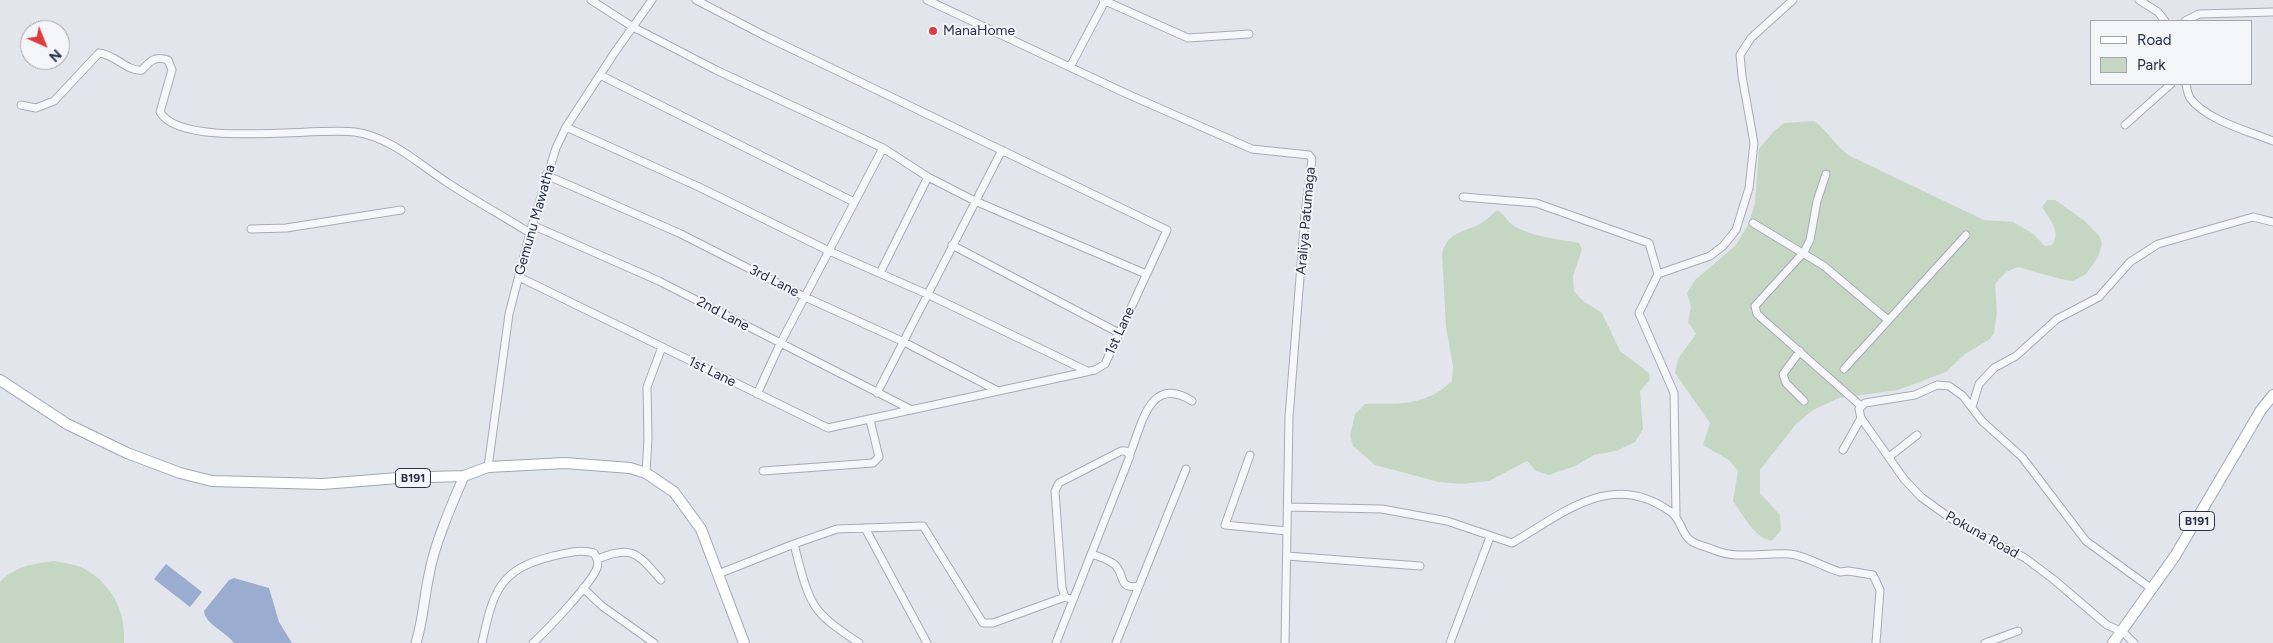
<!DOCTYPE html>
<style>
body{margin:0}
#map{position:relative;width:2273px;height:643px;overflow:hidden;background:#e3e5ec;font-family:Figtree,sans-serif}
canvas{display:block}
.legend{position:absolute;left:2090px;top:20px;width:162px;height:65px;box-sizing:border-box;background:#f3f5f9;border:1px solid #a2a6b2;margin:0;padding:6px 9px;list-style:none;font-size:15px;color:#282f47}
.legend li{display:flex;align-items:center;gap:10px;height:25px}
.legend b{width:25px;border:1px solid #a2a6b2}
.north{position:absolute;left:20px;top:20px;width:50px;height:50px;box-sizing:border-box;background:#f3f5f9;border:1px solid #a2a6b2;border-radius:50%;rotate:136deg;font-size:14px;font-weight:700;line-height:20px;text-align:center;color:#282f47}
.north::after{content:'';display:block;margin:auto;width:18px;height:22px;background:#dd3c3f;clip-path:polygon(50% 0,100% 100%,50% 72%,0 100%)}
</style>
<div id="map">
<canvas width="2273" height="643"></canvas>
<ul class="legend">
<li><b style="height:6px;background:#fff"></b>Road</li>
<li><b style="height:14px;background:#c5d7c3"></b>Park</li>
</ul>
<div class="north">N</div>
</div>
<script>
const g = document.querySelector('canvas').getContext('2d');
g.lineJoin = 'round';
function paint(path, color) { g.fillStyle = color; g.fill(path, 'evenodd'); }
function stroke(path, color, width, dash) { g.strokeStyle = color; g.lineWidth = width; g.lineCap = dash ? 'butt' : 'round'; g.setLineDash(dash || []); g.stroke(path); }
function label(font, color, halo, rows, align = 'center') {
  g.font = font + ' Figtree,sans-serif'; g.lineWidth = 4; g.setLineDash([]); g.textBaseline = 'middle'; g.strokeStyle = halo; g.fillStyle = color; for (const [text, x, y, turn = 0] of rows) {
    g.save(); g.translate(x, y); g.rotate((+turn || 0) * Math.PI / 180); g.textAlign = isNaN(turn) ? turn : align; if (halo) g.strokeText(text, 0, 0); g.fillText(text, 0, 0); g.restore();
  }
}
paint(new Path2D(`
 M 1814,121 C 1828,131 1835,146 1850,156 L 1984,220 L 2013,222 L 2032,233 L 2045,246 L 2052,245 C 2062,232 2049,219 2042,207 L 2047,200 L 2055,200 L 2085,221 L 2100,237 L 2102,244 L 2098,257 L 2086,274 L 2073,281 L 2060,279 L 2018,267 L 2006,272 L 1995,284 L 1997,312 L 1994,333 L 1990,339 L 1965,354 L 1946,372 L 1898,390 L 1839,398 L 1813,410 L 1796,424 L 1760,470 L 1760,493 L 1780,515 L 1781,530 L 1772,541 C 1753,537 1744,516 1733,501 L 1738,471 L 1729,460 L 1703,445 L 1710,423 L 1675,373 L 1678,359 L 1696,334 L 1688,322 L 1691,307 L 1687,293 L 1695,280 L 1736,245 L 1748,225 L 1755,203 L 1759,149 L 1773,132 L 1784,123 Z
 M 1497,210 C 1505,214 1507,222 1514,226 C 1534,237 1557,239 1579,243 L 1582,249 L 1573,276 L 1574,291 L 1583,301 L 1602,313 L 1620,351 L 1649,373 L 1650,380 L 1640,391 L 1643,429 L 1635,442 L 1616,451 L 1594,455 L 1575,466 L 1549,475 L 1536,471 L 1527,461 L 1489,481 L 1461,484 L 1439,482 L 1375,465 L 1353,446 L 1350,436 L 1355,414 L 1365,404 C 1400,403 1424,407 1452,381 L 1453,366 L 1446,327 L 1442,254 C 1447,233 1461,233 1478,225 C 1485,222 1491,215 1497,210 Z
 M 54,561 C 63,563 73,564 81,567 C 111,582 126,610 124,643 L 0,643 L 0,582 C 14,566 34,564 54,561 Z`), '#c5d7c3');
paint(new Path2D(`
 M 166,564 L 202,592 L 190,607 L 154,579 Z
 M 234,578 L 269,588 L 279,622 L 292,643 L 234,643 C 226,632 205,624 204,611 L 229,580 Z`), '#9aadd0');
const minor = new Path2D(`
 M 591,0 L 633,27 L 716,70 L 883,148 L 928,177 L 975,201 L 1146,274
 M 927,0 L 1125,93 L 1252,149 L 1309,155 L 1312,159 L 1305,214 L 1289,417 L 1285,643
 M 1103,0 L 1188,38 L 1249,34
 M 2139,0 L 2158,12 L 2165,21
 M 2185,21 L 2199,14 L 2273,12
 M 1070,67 L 1105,1
 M 600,75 L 854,202
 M 2186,84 C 2187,89 2188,95 2190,98 C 2206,120 2248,131 2273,141
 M 21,105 L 36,108 L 54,101 L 99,53 C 115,54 127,72 142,70 C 151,60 155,56 168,60 L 172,70 L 160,112 C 181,149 315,127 355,132 C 391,137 420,165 448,183 C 475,201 503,216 530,233
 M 2125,125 L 2171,84
 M 566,127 L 699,187 L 829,251 L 927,294 L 1087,371
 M 1826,174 L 1817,201 L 1810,240 L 1804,252 L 1755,306 L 1757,314 L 1861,406
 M 546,175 L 679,233 L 805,297 L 904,342 L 998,391
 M 1463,197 L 1536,203 L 1649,243 L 1658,274
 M 1753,223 L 1824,266 L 1888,320
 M 532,225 L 659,281 L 910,409
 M 251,229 L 286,228 L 401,210
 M 952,245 L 1119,333
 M 880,273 L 928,177
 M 519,277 L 828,428 L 1095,370 L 1105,364 L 1167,230 L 767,37 L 696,0
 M 1800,351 L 1783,374 L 1786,383 L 1804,401
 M 1844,369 L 1966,235
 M 877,393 L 1002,150
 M 757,394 L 780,344 L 883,148
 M 1972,407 L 1979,384 L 1994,368 L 2016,356 L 2057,319 L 2099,297 L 2130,262 L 2158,244 L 2253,217 L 2273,222
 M 1861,418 L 1904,479 L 1921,497 L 1950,518 L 2025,558 L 2053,579 L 2107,625 L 2123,632 L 2134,643
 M 1843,450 L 1861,418 L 1859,409 L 1865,403 L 1915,395 L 1937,385 L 1949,386 L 1963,396 L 1982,421 L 2022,457 L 2086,541 L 2152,589
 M 1130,454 C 1142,424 1150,374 1192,401
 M 1250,455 L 1225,525 L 1287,531
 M 1889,457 L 1917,435
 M 488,467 L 509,314 L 530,233 L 556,148 L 566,127 L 615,52 L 652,0
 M 763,471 L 873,463 L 879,457 L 870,420
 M 646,473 L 648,439 L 647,387 L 662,347
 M 1288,507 L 1382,509 L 1447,521 L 1512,543 C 1564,513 1612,469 1671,512 C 1681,519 1681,533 1690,540 C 1695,545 1708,547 1714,550 C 1738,560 1765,552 1790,554 C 1807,556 1823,567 1840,572 L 1848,571 L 1873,575 L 1880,590 L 1876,643
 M 1676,515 L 1674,393 L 1639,313 L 1658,274 L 1710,256 L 1723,246 L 1736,230 L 1749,188 L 1754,143 L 1742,76 L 1740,55 L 1751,38 L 1793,0
 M 865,528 L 927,643
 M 794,544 L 837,529 L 923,526 L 983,623 L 993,623 L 1065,597
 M 1091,554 C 1098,556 1108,560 1114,564 C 1126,574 1117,590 1139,586
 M 1287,556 L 1420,566
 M 598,559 C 632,544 638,554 661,580
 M 718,574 L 794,544 C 799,563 803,584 812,601 C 821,619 843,632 859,643
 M 583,588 L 602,606 L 654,643
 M 482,643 C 493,592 499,569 553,556 C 568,553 579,549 594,553 C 597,558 599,563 597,568 C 591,584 547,630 533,643
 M 1056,643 L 1130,456 L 1126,451 L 1121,451 L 1059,483 L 1055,491 L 1062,588 L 1065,597 L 1073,600
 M 1116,643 L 1186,469
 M 1450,643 L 1490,537
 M 1985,643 L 2018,631`);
const tertiary = new Path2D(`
 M 416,643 C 423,621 424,598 429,575 C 434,545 452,504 464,476`);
const primary = new Path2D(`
 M 0,380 L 67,424 L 127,453 L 180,473 L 212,481 L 323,484 L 398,478 L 464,476 L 488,467 L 565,463 L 630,468 L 646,473 L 674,492 L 701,529 L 744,643
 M 2113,643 L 2175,556 L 2261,410 L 2273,395`);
stroke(minor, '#a7abb7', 9);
stroke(tertiary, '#a7abb7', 11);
stroke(primary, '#a0a7b9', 12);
stroke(minor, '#f6f7fa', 7);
stroke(tertiary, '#f6f7fa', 9);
stroke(primary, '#fff', 10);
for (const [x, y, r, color] of [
 [933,31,5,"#dd3c3f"]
]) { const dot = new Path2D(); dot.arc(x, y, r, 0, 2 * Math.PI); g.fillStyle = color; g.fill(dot); stroke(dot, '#f3f5f9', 2); }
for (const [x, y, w] of [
 [413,478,35],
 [2197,521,35]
]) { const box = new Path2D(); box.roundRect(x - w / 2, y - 9.5, w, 19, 4); g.fillStyle = '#f3f5f9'; g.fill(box); stroke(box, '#282f47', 1); }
label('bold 12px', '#282f47', null, [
 ["B191",413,478],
 ["B191",2197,521]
]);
label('14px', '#282f47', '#f3f5f9', [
 ["ManaHome",943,31]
], 'left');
label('14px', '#282f47', '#f3f5f9', [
 ["Gemunu Mawatha",535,220,-74],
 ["Araliya Patumaga",1306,221,-85],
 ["3rd Lane",774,281,27],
 ["2nd Lane",723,314,28],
 ["1st Lane",1120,331,-65],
 ["1st Lane",712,372,26],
 ["Pokuna Road",1982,535,29]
]);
</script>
